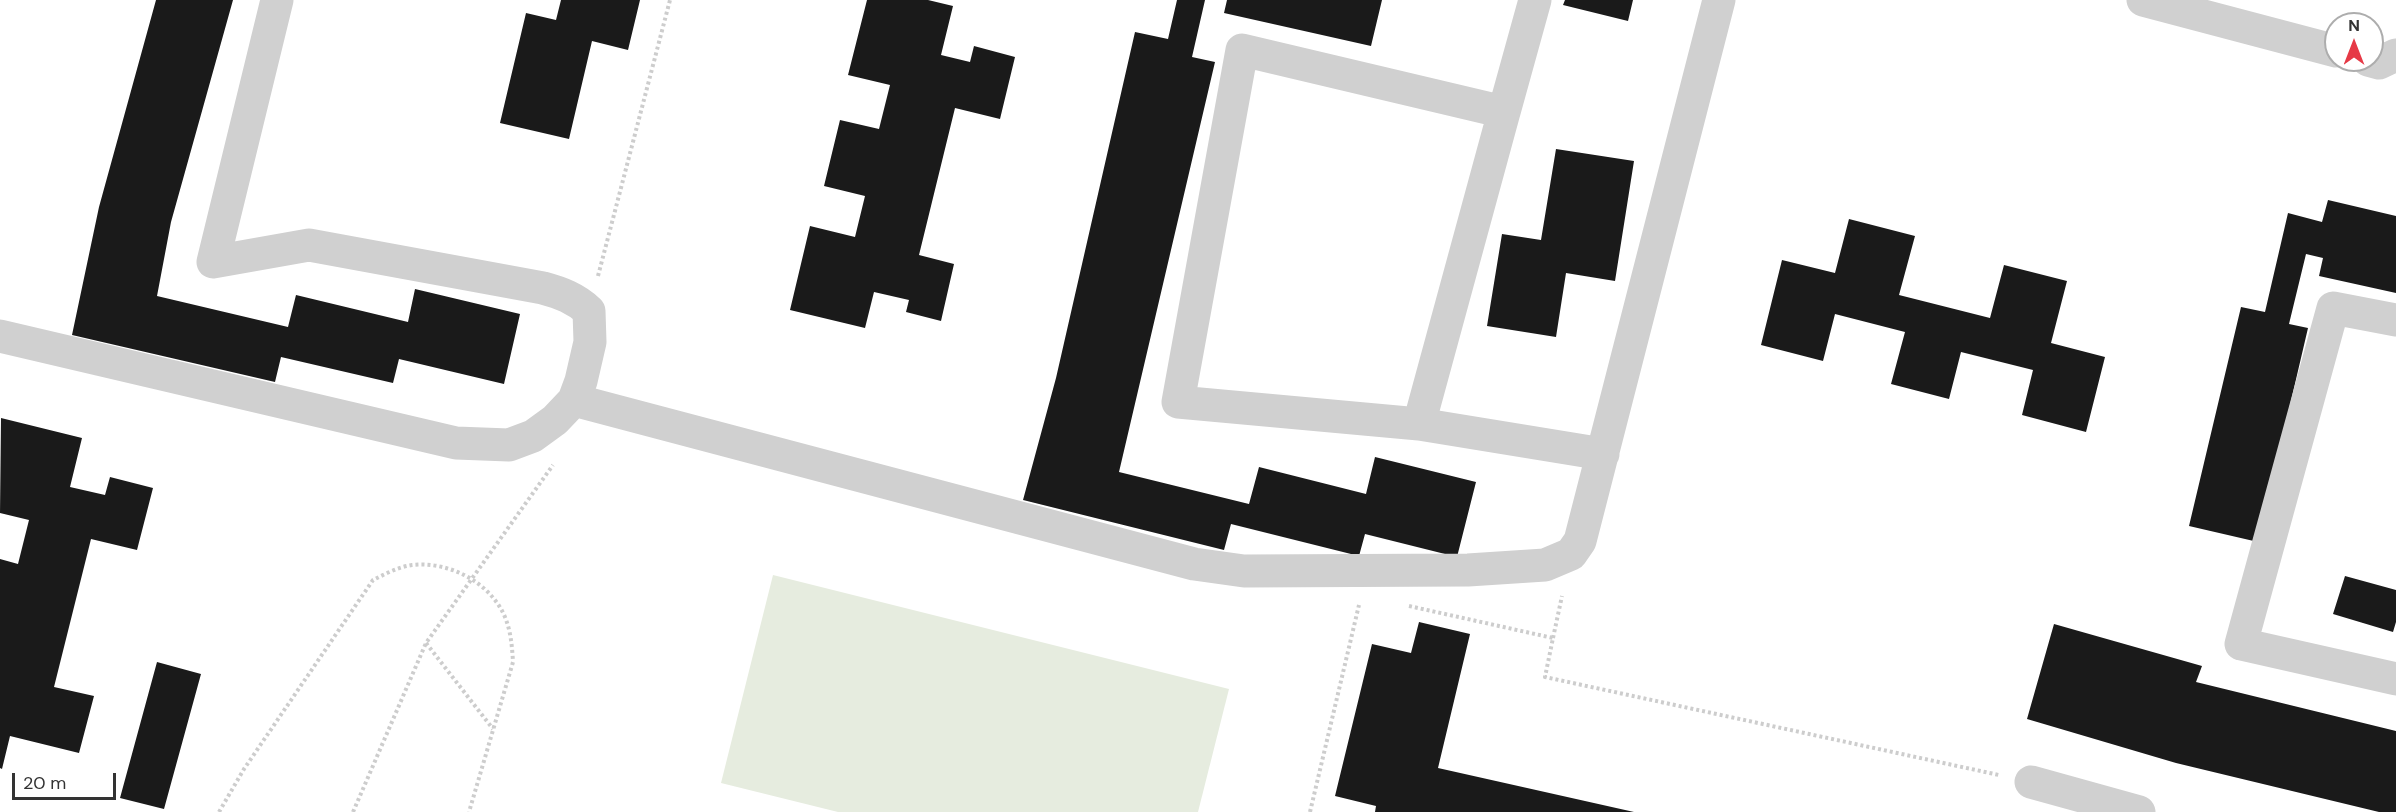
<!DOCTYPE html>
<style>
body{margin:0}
#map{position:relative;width:2396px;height:812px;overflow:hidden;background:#fff;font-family:"DM Sans",sans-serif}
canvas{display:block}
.north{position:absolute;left:2324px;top:12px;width:60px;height:60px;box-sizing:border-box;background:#fff;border:2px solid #adadad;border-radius:50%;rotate:0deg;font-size:16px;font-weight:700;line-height:24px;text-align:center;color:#333}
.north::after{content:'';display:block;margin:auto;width:21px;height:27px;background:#e63946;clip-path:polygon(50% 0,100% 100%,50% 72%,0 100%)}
.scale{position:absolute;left:12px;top:773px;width:104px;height:27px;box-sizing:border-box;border:3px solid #333;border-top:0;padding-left:8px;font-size:18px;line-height:21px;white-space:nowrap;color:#333;-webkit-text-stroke:4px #fff;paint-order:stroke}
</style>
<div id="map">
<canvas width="2396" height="812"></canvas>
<div class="north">N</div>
<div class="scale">20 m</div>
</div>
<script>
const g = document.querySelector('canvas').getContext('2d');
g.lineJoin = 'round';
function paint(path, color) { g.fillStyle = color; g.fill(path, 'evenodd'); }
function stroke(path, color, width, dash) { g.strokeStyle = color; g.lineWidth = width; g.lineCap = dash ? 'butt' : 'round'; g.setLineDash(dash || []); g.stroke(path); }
paint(new Path2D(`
 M 773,575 L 1229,689 L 1198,812 L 838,812 L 721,783 Z`), '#e6ecdf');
paint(new Path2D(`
 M 156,0 L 233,0 L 171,222 L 157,296 L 288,327 L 296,295 L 408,322 L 415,289 L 520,314 L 504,384 L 399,359 L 393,383 L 281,357 L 275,382 L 72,335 L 99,207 Z
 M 561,0 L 640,0 L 628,50 L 592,41 L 569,139 L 500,123 L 526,13 L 556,20 Z
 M 867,0 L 928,0 L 953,6 L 941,55 L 970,62 L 974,46 L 1015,57 L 1000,119 L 955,108 L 919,255 L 954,264 L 941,321 L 906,312 L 909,300 L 874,292 L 865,328 L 790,310 L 810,226 L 855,237 L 865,196 L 824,186 L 840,120 L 879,129 L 890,85 L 848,75 Z
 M 1177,0 L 1205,0 L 1192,57 L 1215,62 L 1119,472 L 1249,504 L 1259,467 L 1366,494 L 1375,457 L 1476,482 L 1457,557 L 1365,534 L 1359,556 L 1231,524 L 1224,550 L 1023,500 L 1056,378 L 1135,32 L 1168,39 Z
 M 1227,0 L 1382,0 L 1371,46 L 1224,13 Z
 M 1565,0 L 1633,0 L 1628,21 L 1563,5 Z
 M 1556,149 L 1634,161 L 1615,281 L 1566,273 L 1556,337 L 1487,326 L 1502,234 L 1541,240 Z
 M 2328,200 L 2396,216 L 2396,293 L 2319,276 L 2323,258 L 2306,254 L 2289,324 L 2308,328 L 2258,542 L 2189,526 L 2241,307 L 2265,312 L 2288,213 L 2322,222 Z
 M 1849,219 L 1915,236 L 1899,295 L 1990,318 L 2004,265 L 2067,281 L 2051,343 L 2105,357 L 2086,432 L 2022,415 L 2033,370 L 1961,352 L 1949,399 L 1891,384 L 1905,332 L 1835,314 L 1823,361 L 1761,345 L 1782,260 L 1835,273 Z
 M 1,418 L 82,438 L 70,487 L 105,495 L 110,477 L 153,488 L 137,550 L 91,539 L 54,687 L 94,696 L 79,753 L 10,736 L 2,769 L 0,768 L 0,559 L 18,564 L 29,520 L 0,513 Z
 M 2345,576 L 2396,590 L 2396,622 L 2393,632 L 2333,614 Z
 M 1419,622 L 1470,634 L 1438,768 L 1634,812 L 1375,812 L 1376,806 L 1335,796 L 1372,644 L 1411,653 Z
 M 2054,624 L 2202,666 L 2196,682 L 2396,731 L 2396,812 L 2379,812 L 2176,763 L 2027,719 Z
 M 157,662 L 201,674 L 164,809 L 120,798 Z`), '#1a1a1a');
stroke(new Path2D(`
 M 598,276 L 670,0
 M 1409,606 L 1553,638 L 1545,677 L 1999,775
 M 1553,638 L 1562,596
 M 426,643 L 493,729
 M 219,812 L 244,769 L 373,580 C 385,574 398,567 412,565 C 449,561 490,582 505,617 C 511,632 512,646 513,662 L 469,812
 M 353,812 L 426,643 L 553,465
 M 1310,812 L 1359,605`), '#cdcdcd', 4, [3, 3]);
stroke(new Path2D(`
 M 1535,0 L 1504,112 L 1242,50 L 1178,402 L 1419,424 L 1603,454
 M 2143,0 L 2336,51
 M 2368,60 L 2379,63 L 2396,55
 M 2396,320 L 2333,308 L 2241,644 L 2396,679
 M 0,336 L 456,443 L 509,445 L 533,436 L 555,420 L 574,400 L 581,381 L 590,342 L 589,311 C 575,298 561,293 543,288 L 309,245 L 213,262 L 277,0
 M 574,400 L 1194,564 L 1244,571 L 1468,570 L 1545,565 L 1571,554 L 1580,541 L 1719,0
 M 1419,424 L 1504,112
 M 2031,782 L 2139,812`), '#d0d0d0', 33);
</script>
